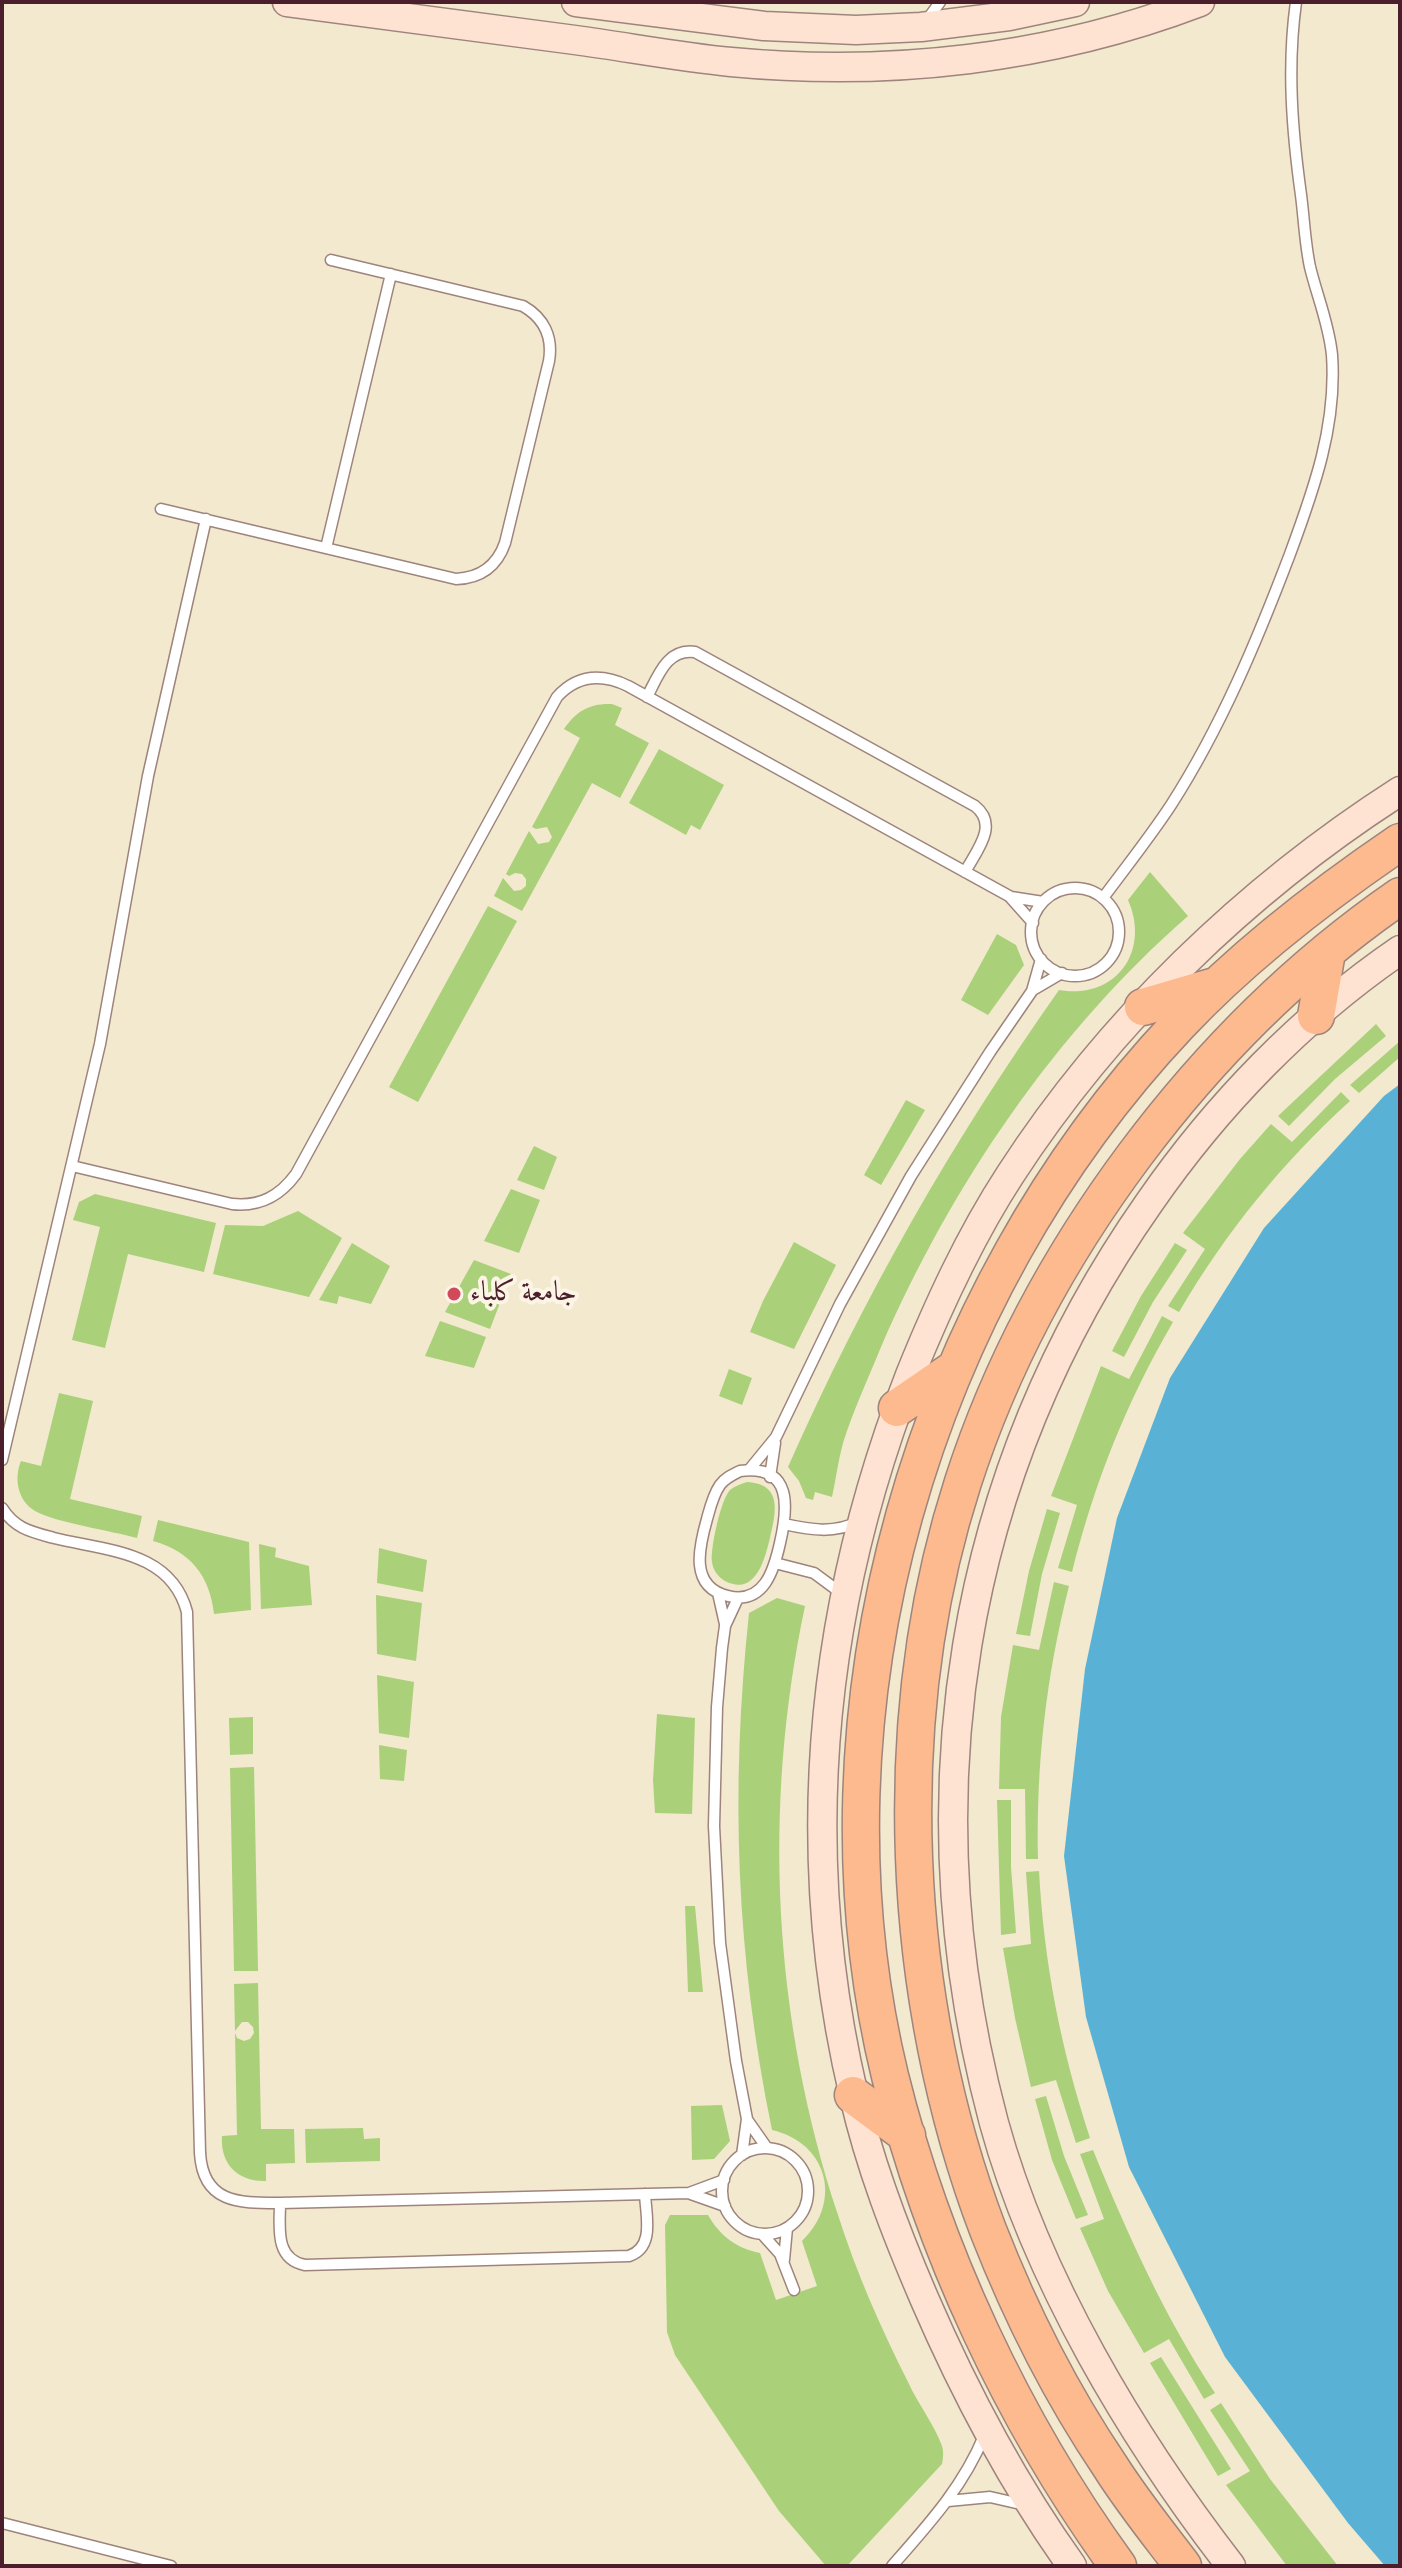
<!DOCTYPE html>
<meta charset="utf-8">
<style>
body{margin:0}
#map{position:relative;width:1402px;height:2568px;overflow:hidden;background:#f2e9cf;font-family:"IM FELL Double Pica",serif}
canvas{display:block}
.frame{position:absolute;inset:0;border:4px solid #4a1f2b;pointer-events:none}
</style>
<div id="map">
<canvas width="1402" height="2568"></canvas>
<div class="frame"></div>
</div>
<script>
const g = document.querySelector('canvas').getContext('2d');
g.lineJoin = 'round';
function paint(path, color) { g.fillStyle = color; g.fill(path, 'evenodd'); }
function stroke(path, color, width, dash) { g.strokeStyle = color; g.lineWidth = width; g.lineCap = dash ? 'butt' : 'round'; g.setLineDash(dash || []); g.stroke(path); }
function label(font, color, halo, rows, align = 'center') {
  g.font = font + ' "IM FELL Double Pica",Amiri,serif'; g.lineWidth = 8; g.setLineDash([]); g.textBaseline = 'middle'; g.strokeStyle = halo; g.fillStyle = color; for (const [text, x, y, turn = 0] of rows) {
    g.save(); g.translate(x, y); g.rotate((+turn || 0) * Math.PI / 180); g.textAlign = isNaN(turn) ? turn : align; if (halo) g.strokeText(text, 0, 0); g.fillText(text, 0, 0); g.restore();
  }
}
paint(new Path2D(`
 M 612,704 L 622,708 L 615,725 L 649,743 L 620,798 L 592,783 L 522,911 L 494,896 L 503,878 L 514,891 L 521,890 L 526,886 L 526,879 L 522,874 L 515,873 L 509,876 L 506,874 L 529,831 L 538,844 L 549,842 L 552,837 L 547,827 L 536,829 L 532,827 L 580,738 L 564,729 C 576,711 590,703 612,704 Z
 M 659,749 L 724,785 L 700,830 L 691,825 L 686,835 L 629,803 Z
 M 1150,872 L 1188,916 C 1055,1032 951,1186 881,1347 C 868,1379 853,1411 843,1443 C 838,1461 836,1479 832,1497 L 815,1492 L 813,1500 L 806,1498 L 799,1481 L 788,1467 C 864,1296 951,1143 1059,990 C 1115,1000 1151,952 1128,900 Z
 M 488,906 L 517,921 L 418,1102 L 389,1087 Z
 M 997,934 L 1016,945 L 1024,965 L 988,1015 L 961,1000 Z
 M 1376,1024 L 1386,1036 L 1335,1079 L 1289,1126 L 1278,1116 Z
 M 1400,1041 L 1400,1057 L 1359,1093 L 1350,1085 Z
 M 1341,1092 L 1350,1101 C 1281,1164 1226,1232 1179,1312 L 1168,1306 L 1205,1249 L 1183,1233 L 1240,1159 L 1271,1124 L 1292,1142 Z
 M 906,1100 L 925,1110 L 881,1185 L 864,1175 Z
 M 534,1146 L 557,1157 L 544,1190 L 517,1180 Z
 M 511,1189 L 540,1200 L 519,1253 L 484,1241 Z
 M 95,1194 L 216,1223 L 204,1272 L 128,1254 L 105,1348 L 72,1340 L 100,1227 L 73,1220 L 79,1202 Z
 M 298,1211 L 342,1238 L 309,1297 L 213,1274 L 225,1225 L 263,1226 Z
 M 794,1242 L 836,1265 L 794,1349 L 750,1332 L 763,1301 Z
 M 352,1243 L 390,1266 L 371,1304 L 339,1296 L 337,1304 L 319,1300 Z
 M 1175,1243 L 1187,1250 L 1153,1302 L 1124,1357 L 1112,1351 L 1141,1296 Z
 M 474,1260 L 511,1274 L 490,1329 L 445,1312 Z
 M 1162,1316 L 1173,1322 C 1126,1403 1095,1481 1072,1572 L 1058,1568 L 1077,1505 L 1051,1496 L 1101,1366 L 1129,1379 Z
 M 440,1321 L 486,1337 L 474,1368 L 425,1356 Z
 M 729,1369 L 752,1378 L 742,1405 L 719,1396 Z
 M 59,1393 L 93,1401 L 70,1499 L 142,1516 L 137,1538 C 112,1531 54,1522 35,1511 C 17,1500 14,1478 21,1461 L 41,1466 Z
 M 747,1482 C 783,1484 776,1513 770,1538 C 765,1558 756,1597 725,1581 C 718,1577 713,1570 712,1562 C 710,1549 721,1499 730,1490 C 735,1486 741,1484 747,1482 Z
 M 1047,1509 L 1060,1513 L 1042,1574 L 1030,1636 L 1016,1634 L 1029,1571 Z
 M 158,1520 L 249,1542 L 251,1610 L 214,1614 C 210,1576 190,1551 153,1541 Z
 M 259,1544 L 276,1548 L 275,1557 L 309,1566 L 312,1605 L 261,1609 Z
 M 379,1548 L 427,1560 L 423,1592 L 377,1583 Z
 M 1054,1582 L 1069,1586 C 1046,1677 1036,1765 1038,1859 L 1026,1859 L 1025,1789 L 999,1789 L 1001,1717 L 1013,1645 L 1039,1650 Z
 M 376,1595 L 422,1603 L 416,1661 L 377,1654 Z
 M 777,1598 L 805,1606 C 762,1808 773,2018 838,2215 C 856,2272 881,2328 908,2382 C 918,2404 934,2424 942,2446 C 944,2452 943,2458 942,2464 L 847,2566 L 826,2566 L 779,2511 L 675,2355 L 667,2332 L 665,2225 L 670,2215 L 708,2215 C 720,2236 736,2248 760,2253 L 776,2300 L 817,2286 L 802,2241 C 843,2202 828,2143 772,2130 C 736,1953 730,1793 749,1613 Z
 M 377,1675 L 414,1682 L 409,1738 L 379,1733 Z
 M 657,1714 L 695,1718 L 692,1814 L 655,1813 L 653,1780 Z
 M 253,1717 L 253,1754 L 230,1755 L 229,1718 Z
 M 379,1745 L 407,1750 L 404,1781 L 380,1779 Z
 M 254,1767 L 258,1971 L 234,1971 L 230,1768 Z
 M 997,1800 L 1011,1800 L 1011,1867 L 1016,1933 L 1001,1935 Z
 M 1039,1871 C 1044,1964 1061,2050 1090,2138 L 1076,2143 L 1056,2080 L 1031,2087 L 1015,2018 L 1003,1948 L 1031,1944 L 1026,1872 Z
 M 685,1906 L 695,1906 L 703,1992 L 688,1992 Z
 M 258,1983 L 261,2129 L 294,2129 L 295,2163 L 266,2164 L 266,2181 C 238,2182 220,2164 222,2136 L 237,2135 L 235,2033 L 237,2038 L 244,2041 L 250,2039 L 254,2033 L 253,2027 L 248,2022 L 242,2022 L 235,2031 L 234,1984 Z
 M 1046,2096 L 1064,2156 L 1088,2215 L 1076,2219 L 1052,2160 L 1035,2099 Z
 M 722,2105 L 730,2141 L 714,2159 L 692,2160 L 691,2106 Z
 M 363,2128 L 364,2139 L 380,2138 L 380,2161 L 306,2163 L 305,2129 Z
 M 1093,2150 C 1128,2235 1164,2316 1215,2393 L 1204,2399 L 1169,2339 L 1144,2353 L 1108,2291 L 1080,2228 L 1104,2219 L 1080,2154 Z
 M 1161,2357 L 1231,2469 L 1218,2476 L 1150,2363 Z
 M 1221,2403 L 1270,2479 L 1338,2566 L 1287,2566 L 1226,2485 L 1250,2471 L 1210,2410 Z`), '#aad07a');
paint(new Path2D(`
 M 1400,1084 L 1400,2566 L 1385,2566 L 1348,2523 L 1225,2357 L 1129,2167 L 1086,2017 L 1064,1856 L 1085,1669 L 1117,1518 L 1170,1378 L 1264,1228 L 1384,1096 Z`), '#59b2d6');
const lane = new Path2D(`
 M 927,20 L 940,2
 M 161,509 L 456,579 C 481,578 497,566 505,543 L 549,361 C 553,337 544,318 523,306 L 331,260
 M 326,548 L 391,274
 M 647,697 C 658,676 667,648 695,652 L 975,806 C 999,825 977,850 965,872
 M1031 932a44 44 0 1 1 88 0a44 44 0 1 1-88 0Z
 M 1011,897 L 1043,902
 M 1103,898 C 1126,867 1150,837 1171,805 C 1221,727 1257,641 1290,554 C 1314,489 1337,425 1332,355 C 1329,324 1317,296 1310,267 C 1305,244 1304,218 1301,195 C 1292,130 1287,67 1296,2
 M 1033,990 L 1062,973
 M 72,1166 L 232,1204 C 260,1207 280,1196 296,1174 L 557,697 C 577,675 601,673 628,686 L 1009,896 L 1033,923
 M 2,1460 L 100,1044 L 148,776 L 206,519
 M 749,1470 L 776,1437 L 840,1304 L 911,1176 L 990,1052 L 1032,991 L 1041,959
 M 740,1471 C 793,1464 788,1508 780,1543 C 774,1570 764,1605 728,1596 C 689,1587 699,1547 707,1519 C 710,1508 713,1495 720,1485 C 725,1478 732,1475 740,1471 Z
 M 770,1477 L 775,1443
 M 2,1508 C 15,1529 32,1532 54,1538 C 107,1551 171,1551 187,1612 L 200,2153 C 203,2204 240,2203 280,2203 L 689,2193 L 724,2180
 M 784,1524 C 811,1530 834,1534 860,1521
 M 775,1563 L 814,1573 L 841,1593
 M 718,1593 L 725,1624
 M 738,1598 L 725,1626 L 722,1648 L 717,1707 L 714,1826 L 720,1943 L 736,2061 L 747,2119 L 742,2155
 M 748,2121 L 767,2148
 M722 2191a43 43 0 1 1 86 0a43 43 0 1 1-86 0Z
 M 691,2194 L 725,2206
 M 280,2203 C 280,2226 274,2259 305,2265 L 629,2256 C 655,2247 646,2216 645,2194
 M 762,2234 L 780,2254 L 794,2290
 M 784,2260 L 787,2228
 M 948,2501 L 990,2497 L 1025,2505
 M 2,2523 L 171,2566
 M 892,2566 C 928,2525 963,2487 984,2436`);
const secondary = new Path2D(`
 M 287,2 C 383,15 479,28 575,40 C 627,47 679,57 731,62 C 890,77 1050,59 1200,2
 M 576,2 L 764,26 L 856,30 L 921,27 L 1009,16 L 1075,2
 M 1072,2566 C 1012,2482 965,2393 924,2298 C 896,2233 870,2166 854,2096 C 796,1850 819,1610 910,1375 C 938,1306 969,1238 1010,1175 C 1109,1022 1247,889 1400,791
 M 1231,2566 C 1132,2438 1037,2279 994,2123 C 908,1801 957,1477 1149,1203 C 1216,1106 1302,1017 1400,950`);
const highway = new Path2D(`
 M 1143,1007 L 1215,986
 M 1316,1016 L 1327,952
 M 897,1408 L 954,1369
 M 853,2095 L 907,2135
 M 1118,2566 C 1013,2421 933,2250 890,2076 C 801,1709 921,1297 1179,1024 C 1244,955 1322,895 1400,842
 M 1183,2566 C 1158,2533 1132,2501 1110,2466 C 1060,2392 1020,2312 988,2230 C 900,1999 887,1717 963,1482 C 1037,1253 1203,1032 1400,896`);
stroke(lane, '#9e847d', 13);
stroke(secondary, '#9e847d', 31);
stroke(highway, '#9e847d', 39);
stroke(lane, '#fff', 10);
stroke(secondary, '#fee3d2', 28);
stroke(highway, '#fcba8e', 36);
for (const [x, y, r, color] of [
 [454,1294,8,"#d1495b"]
]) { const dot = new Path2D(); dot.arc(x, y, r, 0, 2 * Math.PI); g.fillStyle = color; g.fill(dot); stroke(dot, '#fcf5e5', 3); }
label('28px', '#4a1f2b', '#fcf5e5', [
 ["جامعة كلباء",470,1294]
], 'left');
</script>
